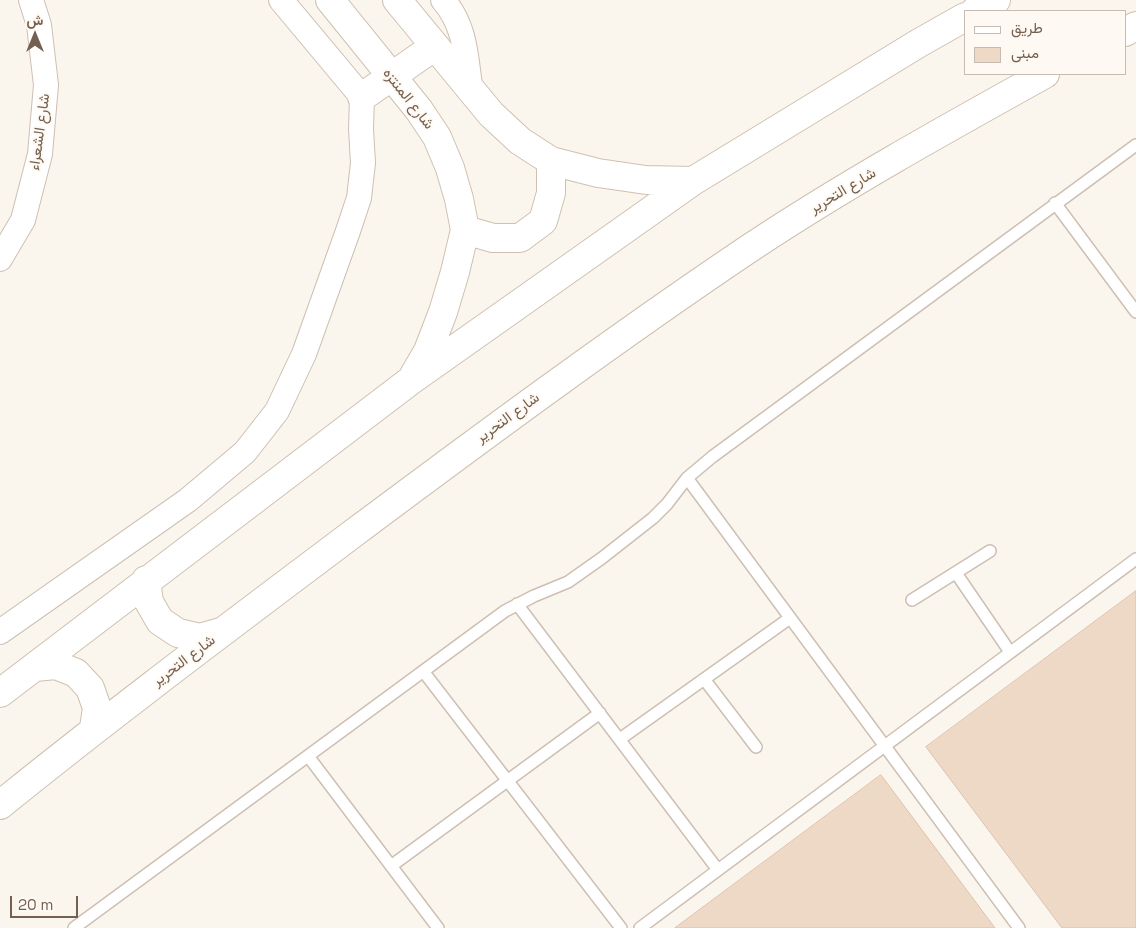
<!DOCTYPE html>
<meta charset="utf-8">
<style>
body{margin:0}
#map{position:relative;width:1136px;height:928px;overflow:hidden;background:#fbf6ed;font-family:"Space Grotesk",Vazirmatn,sans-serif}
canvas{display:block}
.legend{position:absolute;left:964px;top:10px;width:162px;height:65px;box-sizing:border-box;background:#fefaf3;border:1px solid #c7bcb2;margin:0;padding:6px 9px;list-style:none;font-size:15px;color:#746051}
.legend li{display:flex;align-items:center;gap:10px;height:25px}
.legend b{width:25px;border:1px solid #c7bcb2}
.north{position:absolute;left:10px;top:10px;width:50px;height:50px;-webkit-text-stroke:4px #fefaf3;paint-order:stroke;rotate:0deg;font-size:14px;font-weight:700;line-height:20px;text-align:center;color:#746051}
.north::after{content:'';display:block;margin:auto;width:18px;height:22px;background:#746051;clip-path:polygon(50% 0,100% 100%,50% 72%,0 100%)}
.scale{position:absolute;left:10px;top:896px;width:68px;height:22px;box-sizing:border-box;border:2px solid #746051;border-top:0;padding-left:6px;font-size:15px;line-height:18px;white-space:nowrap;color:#746051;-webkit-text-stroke:4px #fefaf3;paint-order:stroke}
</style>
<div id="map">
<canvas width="1136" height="928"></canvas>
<ul class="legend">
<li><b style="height:6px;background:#fff"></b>طريق</li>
<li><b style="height:14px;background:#eed9c7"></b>مبنى</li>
</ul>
<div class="north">ش</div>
<div class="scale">20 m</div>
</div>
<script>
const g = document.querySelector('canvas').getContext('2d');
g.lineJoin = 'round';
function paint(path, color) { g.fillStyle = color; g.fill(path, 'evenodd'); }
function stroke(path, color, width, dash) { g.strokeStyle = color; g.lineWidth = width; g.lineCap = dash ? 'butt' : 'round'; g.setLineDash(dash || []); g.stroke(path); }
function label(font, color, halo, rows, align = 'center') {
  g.font = font + ' "Space Grotesk",Vazirmatn,sans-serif'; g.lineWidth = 4; g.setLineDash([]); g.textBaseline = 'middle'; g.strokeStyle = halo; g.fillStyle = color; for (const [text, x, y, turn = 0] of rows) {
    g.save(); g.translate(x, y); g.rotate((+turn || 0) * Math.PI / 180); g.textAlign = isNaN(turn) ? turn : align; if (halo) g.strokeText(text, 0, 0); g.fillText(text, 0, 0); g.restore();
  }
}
const building = new Path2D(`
 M 1136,591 L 1136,928 L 1062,928 L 926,747 Z
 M 881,775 L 995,928 L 675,928 Z`);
paint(building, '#eed9c7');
stroke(building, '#dec1a9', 1);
const lane = new Path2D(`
 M 1055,203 L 1136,312
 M 687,478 L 1019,928
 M 956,573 L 1010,652
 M 912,600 L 990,551
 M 517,604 L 718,870
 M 423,671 L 621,928
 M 704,679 L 756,747
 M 620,739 L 790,618
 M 308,756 L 438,928
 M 391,866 L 600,713
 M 74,928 L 505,611 L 534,596 L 568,582 L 602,558 L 653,518 L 667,504 L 687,478 L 712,457 L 1136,145
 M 640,928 L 1136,559`);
const street = new Path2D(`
 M 443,0 C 465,25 466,55 470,86
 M 0,259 L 23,220 L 40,154 L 46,85 L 39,25 L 31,0
 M 0,632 L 188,500 L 245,452 L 277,411 L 304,354 L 348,231 L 359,198 L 363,163 L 361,129 L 362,97 L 281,0`);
const secondary = new Path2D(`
 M 330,0 L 419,110 L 437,137 L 450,168 L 459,199 L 465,230 L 455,272 L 443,312 L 428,351 L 414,375
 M 397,0 L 491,114 L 520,141 L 551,161 L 598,173 L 646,180 L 693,181
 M 975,11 L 996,0
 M 1125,32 L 1136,26
 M 362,97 L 435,46
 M 465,230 L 493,238 L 520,238 L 543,221 L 551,193 L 551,161
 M 146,580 L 149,602 L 160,621 L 178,633 L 200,638 L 221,632
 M 35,667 L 56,665 L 76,673 L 90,688 L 97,708 L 94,728
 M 0,693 L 410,381 L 693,181 L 919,43 L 965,17
 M 0,805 C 115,712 233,624 351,535 C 481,438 612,341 747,250 C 843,186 944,130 1045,74`);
stroke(lane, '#cdbfb3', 14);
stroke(street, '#cdbfb3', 26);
stroke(secondary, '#cfc0b1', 30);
stroke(lane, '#fff', 11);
stroke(street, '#fff', 24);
stroke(secondary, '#fff', 28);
label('15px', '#746051', '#fefaf3', [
 ["شارع المنتزه",408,99,52],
 ["شارع الشعراء",40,132,-82],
 ["شارع التحرير",843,191,-31],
 ["شارع التحرير",508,418,-36],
 ["شارع التحرير",184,661,-37]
]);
</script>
